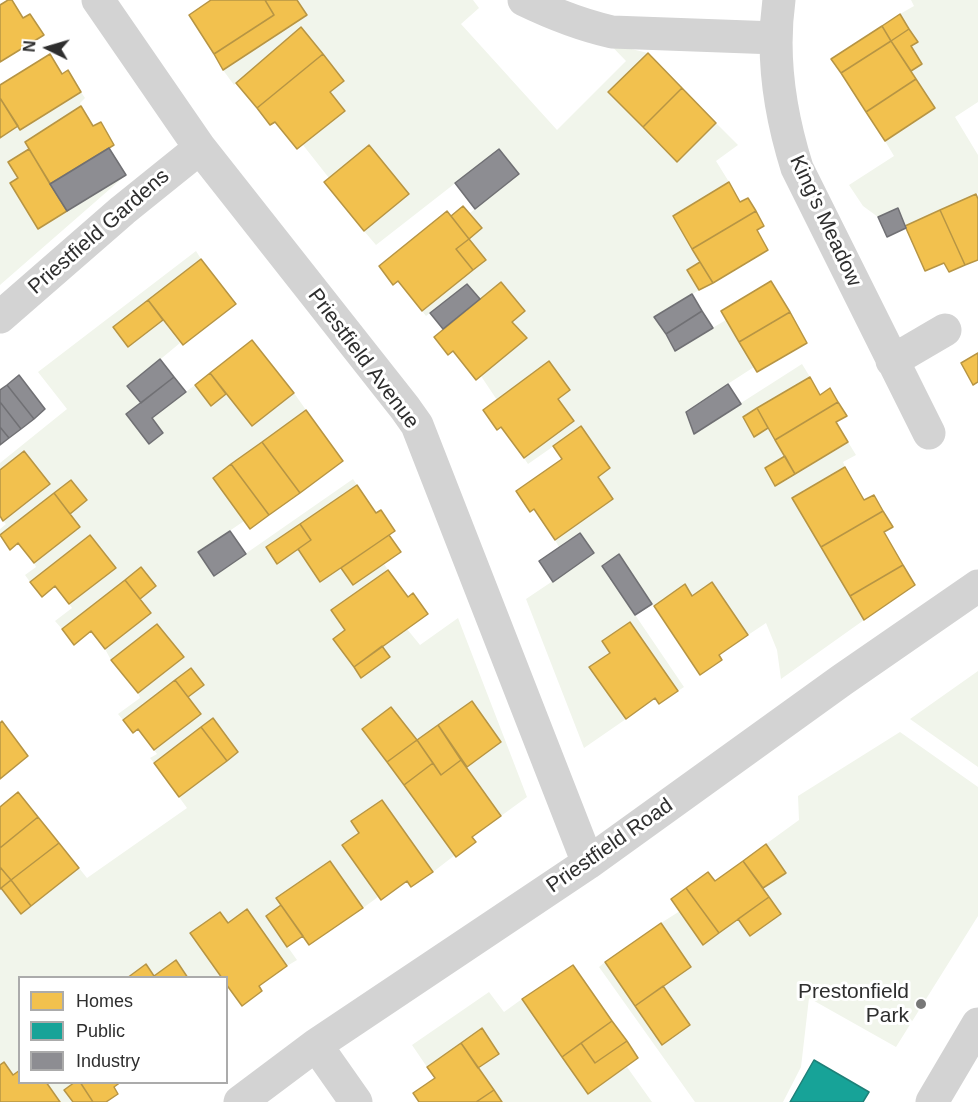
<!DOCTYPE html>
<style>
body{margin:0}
#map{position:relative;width:978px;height:1102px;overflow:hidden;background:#fff;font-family:Helvetica,sans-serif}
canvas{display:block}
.legend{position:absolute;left:18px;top:976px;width:210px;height:108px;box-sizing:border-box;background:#fff;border:2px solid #ababab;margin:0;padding:8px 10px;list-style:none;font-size:18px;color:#2e2e2e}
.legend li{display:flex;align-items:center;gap:12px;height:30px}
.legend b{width:30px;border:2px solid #ababab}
.north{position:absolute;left:18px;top:18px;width:60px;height:60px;-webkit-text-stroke:4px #fff;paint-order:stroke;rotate:275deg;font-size:16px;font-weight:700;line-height:24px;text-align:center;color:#2e2e2e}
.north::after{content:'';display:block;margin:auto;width:21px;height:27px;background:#2e2e2e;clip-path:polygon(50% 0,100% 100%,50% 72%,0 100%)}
</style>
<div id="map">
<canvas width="978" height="1102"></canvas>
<ul class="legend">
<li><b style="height:16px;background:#f2c14e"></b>Homes</li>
<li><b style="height:16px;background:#17a398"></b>Public</li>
<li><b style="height:16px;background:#8d8d92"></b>Industry</li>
</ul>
<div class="north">N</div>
</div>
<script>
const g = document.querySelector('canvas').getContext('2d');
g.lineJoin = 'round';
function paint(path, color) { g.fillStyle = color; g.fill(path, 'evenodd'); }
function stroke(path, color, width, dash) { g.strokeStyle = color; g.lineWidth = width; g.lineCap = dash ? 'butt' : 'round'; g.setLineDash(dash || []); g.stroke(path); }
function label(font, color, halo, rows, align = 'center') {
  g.font = font + ' Helvetica,sans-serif'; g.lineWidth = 6; g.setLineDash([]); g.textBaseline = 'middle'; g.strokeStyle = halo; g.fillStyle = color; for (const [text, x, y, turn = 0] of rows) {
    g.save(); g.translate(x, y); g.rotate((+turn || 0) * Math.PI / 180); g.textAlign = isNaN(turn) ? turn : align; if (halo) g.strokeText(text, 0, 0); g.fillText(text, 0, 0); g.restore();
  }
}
paint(new Path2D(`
 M 297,0 L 473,0 L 479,8 L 461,24 L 557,130 L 626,61 L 598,32 L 623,47 L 648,53 L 608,92 L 677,162 L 716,123 L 738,145 L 716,161 L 729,182 L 673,215 L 700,262 L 687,270 L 699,290 L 655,317 L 675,350 L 726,320 L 754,367 L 686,411 L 694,433 L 802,364 L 810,377 L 743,417 L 754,436 L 768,428 L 785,456 L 765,468 L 775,486 L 848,442 L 856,455 L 843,462 L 845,467 L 792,498 L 864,620 L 781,679 L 777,650 L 766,623 L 748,635 L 712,583 L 692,596 L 684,585 L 654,606 L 618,555 L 602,566 L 684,687 L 678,691 L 630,622 L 610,653 L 589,667 L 626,719 L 584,748 L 526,599 L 593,554 L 580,533 L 559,547 L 555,540 L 613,499 L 598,477 L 610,468 L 581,427 L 528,464 L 524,458 L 574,421 L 558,399 L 570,390 L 549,361 L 497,400 L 481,376 L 526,338 L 512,322 L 525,311 L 501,282 L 480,299 L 467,284 L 426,316 L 422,311 L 485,259 L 469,239 L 482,228 L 470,213 L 519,174 L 499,149 L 376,245 L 364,231 L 409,194 L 369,145 L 329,178 L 303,145 L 345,111 L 330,92 L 344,80 L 301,27 L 234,85 L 223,70 L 306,16 Z
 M 911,0 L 978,0 L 978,102 L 955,117 L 978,155 L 978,193 L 905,226 L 898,208 L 878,217 L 863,206 L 849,185 L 894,156 L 885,141 L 935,108 L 911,71 L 922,64 L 911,46 L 918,42 L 900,14 L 914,6 Z
 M 81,92 L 85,98 L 80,103 L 81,106 L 25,141 L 29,149 L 8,162 L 18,178 L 10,183 L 39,229 L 126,175 L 0,285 L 0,138 L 18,126 L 21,130 Z
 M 196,251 L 201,259 L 113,327 L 128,347 L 163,320 L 180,343 L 127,387 L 152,418 L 195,385 L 211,406 L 226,394 L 252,426 L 294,393 L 306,410 L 213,477 L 244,521 L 199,552 L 215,575 L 353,479 L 357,485 L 266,547 L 277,564 L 298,549 L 320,581 L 341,568 L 353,585 L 384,564 L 388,570 L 331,611 L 345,630 L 334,639 L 361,677 L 390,657 L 382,646 L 407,629 L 420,645 L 458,618 L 527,797 L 501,816 L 467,767 L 501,742 L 472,701 L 417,740 L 391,707 L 363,729 L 455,855 L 433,872 L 382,800 L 352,821 L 359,833 L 342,845 L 378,897 L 363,908 L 330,861 L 276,898 L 281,905 L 266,916 L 297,960 L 287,966 L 247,909 L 228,923 L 220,912 L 190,933 L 222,977 L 188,977 L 176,960 L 154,976 L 146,964 L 127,977 L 20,978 L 19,1070 L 13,1075 L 4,1062 L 0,1065 L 0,889 L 79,868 L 87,878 L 187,808 L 179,797 L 238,752 L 213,718 L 154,763 L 150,758 L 157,754 L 154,750 L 188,697 L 204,685 L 191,668 L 123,720 L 118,714 L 140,698 L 138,693 L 183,657 L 157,624 L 111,660 L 105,649 L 151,613 L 140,599 L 156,586 L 141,567 L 62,629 L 55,621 L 72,608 L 69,604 L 116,568 L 89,535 L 30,582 L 25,575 L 36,567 L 34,563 L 80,527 L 70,514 L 87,500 L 71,480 L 0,535 L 0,529 L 6,524 L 3,521 L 50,484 L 24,451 L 0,470 L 0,463 L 67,409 L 38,372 Z
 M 978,671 L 978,767 L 910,719 Z
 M 900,732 L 978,787 L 978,916 L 896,1047 L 809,998 L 801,1067 L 783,1102 L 695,1102 L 599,967 L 605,962 L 662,1045 L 690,1025 L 663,986 L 691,966 L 661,923 L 680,911 L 704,944 L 738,919 L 750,936 L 781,914 L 763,888 L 786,872 L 766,844 L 799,820 L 798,796 Z
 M 489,992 L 504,1012 L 522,999 L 588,1093 L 627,1067 L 652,1102 L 502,1102 L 478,1068 L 499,1054 L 482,1028 L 427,1067 L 412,1045 Z
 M 46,1083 L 75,1083 L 64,1090 L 73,1102 L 60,1102 Z`), '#f1f5eb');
const homes = new Path2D(`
 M 8,0 L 12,0 L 23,18 L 30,14 L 44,35 L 0,62 L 0,5 Z
 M 211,0 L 265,0 L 274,15 L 214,54 L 189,15 Z
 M 265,0 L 297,0 L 307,15 L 223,70 L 214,54 L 274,15 Z
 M 900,14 L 909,29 L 891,41 L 882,26 Z
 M 882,26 L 891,41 L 841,73 L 831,59 Z
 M 301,27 L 323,54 L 257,108 L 236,83 Z
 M 909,29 L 918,42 L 911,46 L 922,64 L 911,71 L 891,41 Z
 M 891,41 L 916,79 L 866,112 L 841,73 Z
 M 648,53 L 682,88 L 643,127 L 608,92 Z
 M 50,54 L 62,74 L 68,70 L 81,92 L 20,130 L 0,98 L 0,85 Z
 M 323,54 L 344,81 L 330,92 L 345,111 L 297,149 L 275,122 L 270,125 L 257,108 Z
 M 916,79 L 935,108 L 885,141 L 866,112 Z
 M 682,88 L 716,123 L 677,162 L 643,127 Z
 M 0,98 L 18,126 L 0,138 Z
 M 81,106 L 93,126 L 101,122 L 114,145 L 50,184 L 25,142 Z
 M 369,145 L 409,194 L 364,231 L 324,182 Z
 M 29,149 L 67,211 L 38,229 L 10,183 L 18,178 L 8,162 Z
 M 729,182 L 740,202 L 748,198 L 756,211 L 692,249 L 673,216 Z
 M 976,194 L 978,199 L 978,260 L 965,265 L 940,210 Z
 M 463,206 L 482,228 L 469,239 L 451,216 Z
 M 940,210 L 965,265 L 949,272 L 944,263 L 925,271 L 905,226 Z
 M 447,211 L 469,239 L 456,249 L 473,270 L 422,311 L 398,281 L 393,285 L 379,266 Z
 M 756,211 L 764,226 L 757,230 L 768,250 L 713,283 L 692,249 Z
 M 469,239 L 486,260 L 473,270 L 456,249 Z
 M 201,259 L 236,304 L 183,345 L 148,300 Z
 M 700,262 L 713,283 L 699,290 L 687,270 Z
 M 771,281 L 790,312 L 739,342 L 721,311 Z
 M 501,282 L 525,311 L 512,322 L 527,338 L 476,380 L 453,351 L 448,355 L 434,337 Z
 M 148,300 L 163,320 L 128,347 L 113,327 Z
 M 790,312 L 807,343 L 757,372 L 739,342 Z
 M 252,340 L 294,393 L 252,426 L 210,373 Z
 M 978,353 L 978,382 L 973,385 L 961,363 Z
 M 549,361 L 570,390 L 558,399 L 574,421 L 524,458 L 501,427 L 497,430 L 483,410 Z
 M 210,373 L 226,394 L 211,406 L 195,385 Z
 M 810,377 L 820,395 L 830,388 L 838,402 L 775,440 L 757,408 Z
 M 838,402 L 847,416 L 836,422 L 848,442 L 795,474 L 775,440 Z
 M 757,408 L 768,428 L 754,437 L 743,417 Z
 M 306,410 L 343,461 L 300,493 L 262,442 Z
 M 581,426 L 610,468 L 598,477 L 613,499 L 555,540 L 534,509 L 530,512 L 516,491 L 562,459 L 553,446 Z
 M 262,442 L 300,493 L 269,515 L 231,464 Z
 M 24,451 L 50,484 L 3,521 L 0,516 L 0,470 Z
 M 785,456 L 795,474 L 775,486 L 765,468 Z
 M 231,464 L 269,515 L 250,529 L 213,478 Z
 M 845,467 L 864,500 L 874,495 L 883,511 L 821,547 L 792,498 Z
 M 71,480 L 87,500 L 70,514 L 54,493 Z
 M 357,485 L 376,513 L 381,510 L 395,531 L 320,582 L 298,549 L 311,540 L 300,524 Z
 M 54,493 L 80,527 L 34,563 L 18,543 L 10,550 L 0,535 Z
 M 883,511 L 893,527 L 884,532 L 903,565 L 850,596 L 821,547 Z
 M 300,524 L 311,540 L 277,564 L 266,547 Z
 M 90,535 L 116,568 L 69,604 L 55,586 L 42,597 L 30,582 Z
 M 389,535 L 401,552 L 353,585 L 341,568 Z
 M 903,565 L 915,585 L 864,620 L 850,596 Z
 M 141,567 L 156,586 L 140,599 L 125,580 Z
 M 388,570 L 408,597 L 413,593 L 428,614 L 354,667 L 333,639 L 345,630 L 331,610 Z
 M 125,580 L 151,613 L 105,649 L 91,631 L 74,645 L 62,629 Z
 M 712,582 L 748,635 L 719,655 L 722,660 L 700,675 L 654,606 L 685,584 L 692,596 Z
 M 630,622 L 678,691 L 659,704 L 655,698 L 626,719 L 589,667 L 610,653 L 602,641 Z
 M 157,624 L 184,657 L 138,693 L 111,660 Z
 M 382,646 L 390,657 L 361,678 L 354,667 Z
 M 191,668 L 204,685 L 188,697 L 175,680 Z
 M 175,680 L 201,714 L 154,750 L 138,729 L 133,733 L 123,720 Z
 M 472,701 L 501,742 L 467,767 L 438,725 Z
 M 391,707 L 417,740 L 387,762 L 362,729 Z
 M 213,718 L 238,752 L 227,761 L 201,727 Z
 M 2,721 L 28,756 L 0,779 L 0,723 Z
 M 438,725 L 461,760 L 441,775 L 417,740 Z
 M 201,727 L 227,761 L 179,797 L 154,763 Z
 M 417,740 L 433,763 L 404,785 L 387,762 Z
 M 461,760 L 501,816 L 472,837 L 476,842 L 456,857 L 404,785 L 433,763 L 441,775 Z
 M 18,792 L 38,817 L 0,848 L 0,807 Z
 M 382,800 L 433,872 L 411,887 L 407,881 L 381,900 L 342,845 L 359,833 L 351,821 Z
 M 38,817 L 59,843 L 11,880 L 0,867 L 0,848 Z
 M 59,843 L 79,868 L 31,906 L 11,880 Z
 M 766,844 L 786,873 L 763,888 L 743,861 Z
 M 330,861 L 363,908 L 309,945 L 276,898 Z
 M 743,861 L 769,897 L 719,933 L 686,888 L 708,872 L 715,881 Z
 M 0,867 L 11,880 L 0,889 Z
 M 11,880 L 31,906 L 21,914 L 1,888 Z
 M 686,888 L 719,933 L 703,945 L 671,899 Z
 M 769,897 L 781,914 L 750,936 L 738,919 Z
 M 281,905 L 303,936 L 287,947 L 266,916 Z
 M 247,909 L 287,966 L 259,986 L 262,991 L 242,1006 L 226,984 L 226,978 L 222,978 L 190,933 L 220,912 L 228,923 Z
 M 661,923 L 691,967 L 635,1006 L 605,962 Z
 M 176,960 L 188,978 L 127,978 L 146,964 L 154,976 Z
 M 573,965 L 612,1021 L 562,1057 L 522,999 Z
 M 663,986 L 690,1025 L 662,1045 L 635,1006 Z
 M 612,1021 L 627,1041 L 595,1063 L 581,1043 Z
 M 482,1028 L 499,1054 L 478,1068 L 461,1043 Z
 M 627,1041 L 638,1058 L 588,1094 L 562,1057 L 581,1043 L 595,1063 Z
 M 461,1043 L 494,1090 L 476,1102 L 419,1102 L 413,1093 L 435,1078 L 427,1067 Z
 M 4,1062 L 13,1075 L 20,1070 L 20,1082 L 46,1082 L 60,1102 L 0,1102 L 0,1065 Z
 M 75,1082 L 80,1082 L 93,1102 L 73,1102 L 64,1090 Z
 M 80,1082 L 121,1082 L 114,1087 L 118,1094 L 106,1102 L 93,1102 Z
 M 494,1090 L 502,1102 L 476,1102 Z`);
paint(homes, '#f2c14e');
stroke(homes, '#b79544', 1.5);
const public = new Path2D(`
 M 814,1060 L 869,1092 L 863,1102 L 790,1102 Z`);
paint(public, '#17a398');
stroke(public, '#1e8078', 1.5);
const industry = new Path2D(`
 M 109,148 L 126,175 L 67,211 L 50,184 Z
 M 499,149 L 519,174 L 475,209 L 455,183 Z
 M 898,208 L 906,228 L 887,237 L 878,217 Z
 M 467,284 L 480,299 L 443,329 L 430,313 Z
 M 692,294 L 702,311 L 666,334 L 654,317 Z
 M 702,311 L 713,328 L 675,351 L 666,334 Z
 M 160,359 L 174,377 L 141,403 L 127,386 Z
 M 19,375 L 45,409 L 34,419 L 7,385 Z
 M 174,377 L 186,392 L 152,418 L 163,433 L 149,444 L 126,414 Z
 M 728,384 L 741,404 L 694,434 L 686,412 Z
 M 7,385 L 34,419 L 21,429 L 0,402 L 0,390 Z
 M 0,402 L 21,429 L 9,438 L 0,427 Z
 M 0,427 L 9,438 L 0,445 Z
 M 230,531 L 246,554 L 214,576 L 198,552 Z
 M 580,533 L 594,553 L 553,582 L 539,561 Z
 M 619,554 L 652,604 L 635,615 L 602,566 Z`);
paint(industry, '#8d8d92');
stroke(industry, '#707074', 1.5);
stroke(new Path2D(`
 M 98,0 L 200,148 L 405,408 L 417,425 L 588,863
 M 524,0 C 553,14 581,25 612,32 L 776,38
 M 779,0 C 771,57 780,114 797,168 L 929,433
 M 0,317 L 123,210 L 200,148
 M 892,361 L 945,330
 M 316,1045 L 356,1102
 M 240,1102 L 316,1045 L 588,863 L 842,680 L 978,586
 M 932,1102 L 978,1024`), '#d3d3d3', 33);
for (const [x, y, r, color] of [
 [921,1004,6,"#777"]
]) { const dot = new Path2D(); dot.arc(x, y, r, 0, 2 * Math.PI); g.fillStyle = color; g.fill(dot); stroke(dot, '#fff', 2); }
label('21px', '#2e2e2e', '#fff', [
 ["King's Meadow",825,221,65],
 ["Priestfield Gardens",99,232,-41],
 ["Priestfield Avenue",363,359,53],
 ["Priestfield Road",610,846,-35]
]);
label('21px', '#2e2e2e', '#fff', [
 ["Prestonfield",909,992],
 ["Park",909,1016]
], 'right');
</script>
